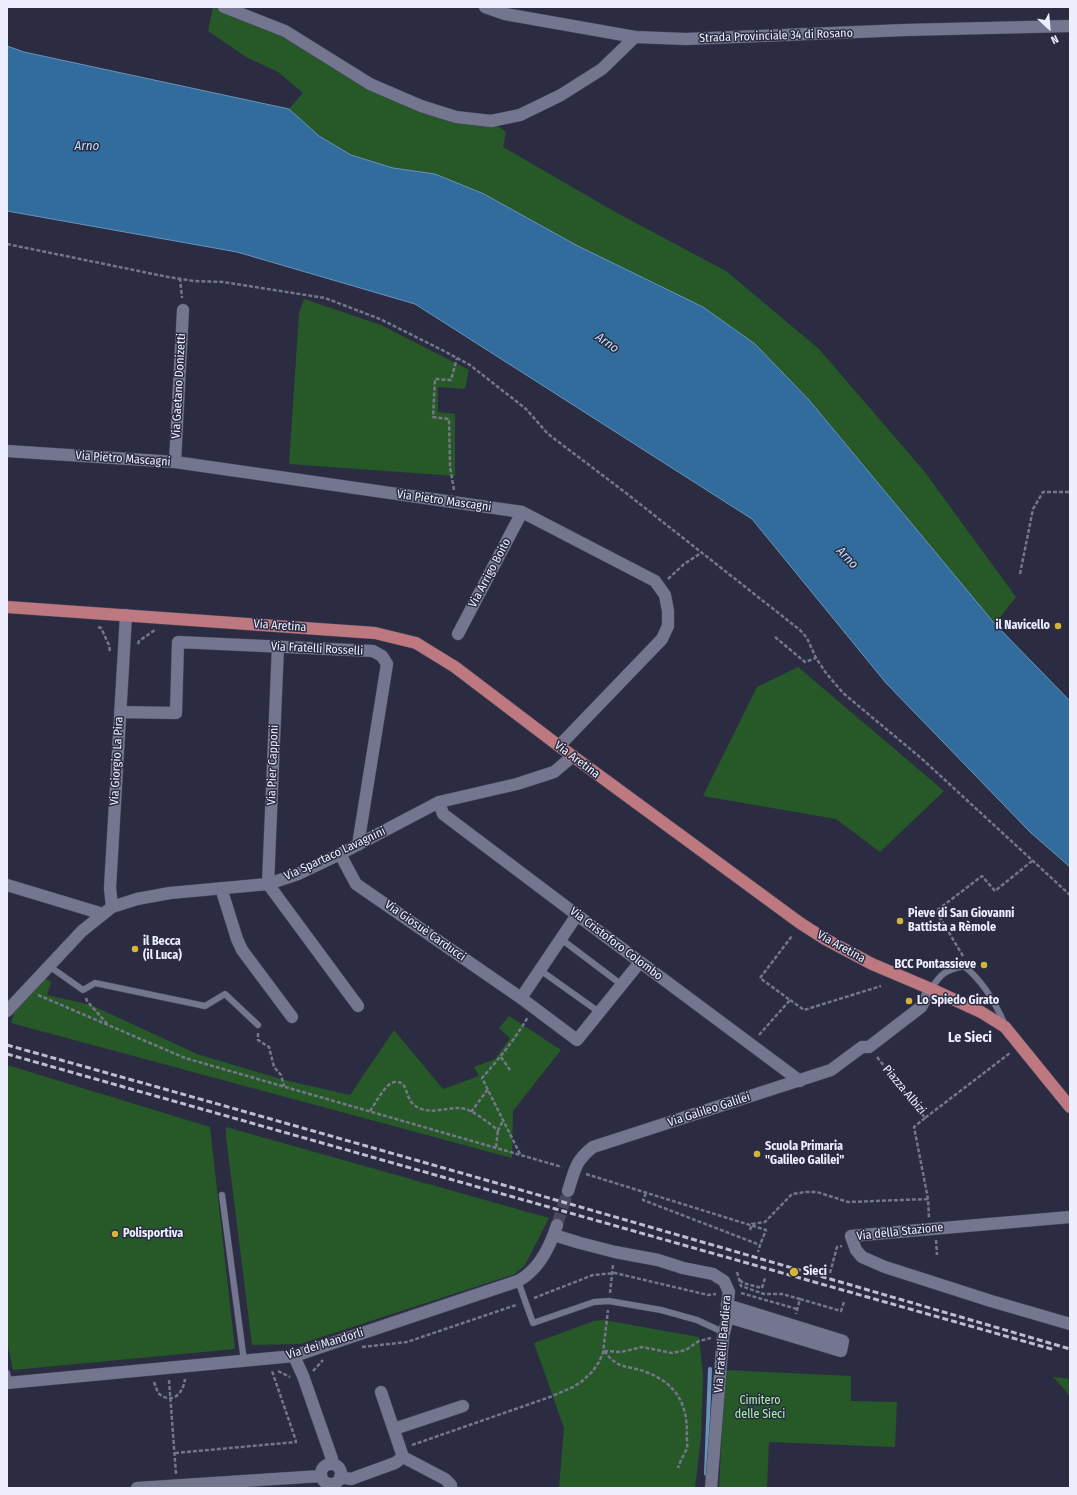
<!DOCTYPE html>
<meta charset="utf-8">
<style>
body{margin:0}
#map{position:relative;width:1077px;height:1495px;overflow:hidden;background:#2b2c42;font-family:"Fira Sans Condensed",sans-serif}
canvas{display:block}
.frame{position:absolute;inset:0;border:8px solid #edeffe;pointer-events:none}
.north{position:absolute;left:1029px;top:8px;width:40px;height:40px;-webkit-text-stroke:3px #2b2c42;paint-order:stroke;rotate:154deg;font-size:11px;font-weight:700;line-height:16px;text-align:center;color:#edeffe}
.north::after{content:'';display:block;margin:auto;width:14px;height:18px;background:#edeffe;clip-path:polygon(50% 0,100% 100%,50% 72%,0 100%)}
</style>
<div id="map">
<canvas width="1077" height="1495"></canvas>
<div class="frame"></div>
<div class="north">N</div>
</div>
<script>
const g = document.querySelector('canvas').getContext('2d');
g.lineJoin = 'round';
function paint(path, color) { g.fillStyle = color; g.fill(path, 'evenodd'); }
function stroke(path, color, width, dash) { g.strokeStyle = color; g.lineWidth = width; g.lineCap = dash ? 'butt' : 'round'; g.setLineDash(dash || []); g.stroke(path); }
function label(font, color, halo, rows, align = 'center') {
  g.font = font + ' "Fira Sans Condensed",sans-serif'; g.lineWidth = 3; g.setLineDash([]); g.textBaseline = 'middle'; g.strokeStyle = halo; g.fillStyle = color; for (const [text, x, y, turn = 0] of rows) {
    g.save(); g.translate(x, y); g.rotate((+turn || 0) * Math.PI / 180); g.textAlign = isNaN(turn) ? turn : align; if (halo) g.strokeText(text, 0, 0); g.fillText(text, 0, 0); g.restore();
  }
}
paint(new Path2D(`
 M 213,7 L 224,7 L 421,106 L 491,121 L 506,132 L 503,147 L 617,213 L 726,271 L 819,349 L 924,471 L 1016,597 L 995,624 L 809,400 L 755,344 L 703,307 L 576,245 L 484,194 L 435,174 L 393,168 L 351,155 L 319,136 L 289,109 L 303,93 L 278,72 L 246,57 L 208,31 Z
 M 304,299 L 381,325 L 469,370 L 465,389 L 438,387 L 438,412 L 455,414 L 455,476 L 289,464 L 299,313 Z
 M 798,667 L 944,791 L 880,852 L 836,819 L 703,796 L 757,687 Z
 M 45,978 L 51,982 L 47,995 L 91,1005 L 197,1054 L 284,1080 L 350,1095 L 394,1030 L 443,1089 L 479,1076 L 474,1067 L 495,1059 L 510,1038 L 499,1028 L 509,1016 L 561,1050 L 513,1111 L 512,1158 L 11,1023 L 14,1013 Z
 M 7,1065 L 210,1127 L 235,1349 L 13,1370 L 7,1342 Z
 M 226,1127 L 549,1218 L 525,1265 L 515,1274 L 300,1344 L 252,1345 L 226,1137 Z
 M 604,1320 L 699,1337 L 703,1376 L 701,1438 L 695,1488 L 559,1488 L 564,1428 L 534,1343 L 594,1321 Z
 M 725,1370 L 851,1376 L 851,1401 L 897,1402 L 895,1447 L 769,1442 L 767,1488 L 719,1488 Z
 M 1053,1377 L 1070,1379 L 1070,1396 Z`), '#265828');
const water = new Path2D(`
 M 7,46 L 24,52 L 289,109 L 319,136 L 351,155 L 393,168 L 435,174 L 484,194 L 576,245 L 703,307 L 755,344 L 809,400 L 995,624 L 1070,701 L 1070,867 L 1030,832 L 886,683 L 752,519 L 415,304 L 237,252 L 7,211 Z`);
paint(water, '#316c9d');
stroke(water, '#6993ba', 1);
stroke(new Path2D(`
 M 706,1474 L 710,1369`), '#6993ba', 4);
stroke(new Path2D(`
 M 557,1225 L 568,1191`), '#48495e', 12, [12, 6]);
const lane = new Path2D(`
 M 561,939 L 622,985
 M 49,966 L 83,990 L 95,983 L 205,1006 L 225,994 L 258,1025
 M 540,970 L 599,1012
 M 931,989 C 941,973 946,970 964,966 C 983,981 996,1004 1005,1025
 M 222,1195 L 244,1361
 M 518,1281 L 533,1323 L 594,1302 L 609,1301 L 661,1310 L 697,1320 L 725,1333
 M 7,1373 L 9,1382`);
const street = new Path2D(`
 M 224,7 L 285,31 L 370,84 L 421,106 L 456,117 L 491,121 L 520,115 L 561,95 L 602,69 L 635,37
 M 7,451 L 175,462 L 522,512 L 655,581 L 665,595 L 668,611 L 668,626 L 662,639 L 559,746
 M 175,462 L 183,310
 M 458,634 L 522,512
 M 278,646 L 268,884 L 358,1006
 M 120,712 L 176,713 L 178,642 L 373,651 L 382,656 L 387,664 L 358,845
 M 439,802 L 443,814 L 577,915 L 800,1081
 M 340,854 L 356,884 L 521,998
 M 7,885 L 103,914
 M 221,888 L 237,939 L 242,950 L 292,1017
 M 112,907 L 110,888 L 126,615
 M 577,915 L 521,998 L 577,1040 L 640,962
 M 7,1011 L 82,931 L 112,907 L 137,899 L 170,893 L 268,884 L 298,874 L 340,854 L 439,802 L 517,784 L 554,772 L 573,756
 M 568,1191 C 575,1170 575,1161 593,1147 L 831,1070 L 862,1047 L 869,1047 L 921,1007 L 931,989
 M 1070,1217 L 851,1236 L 856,1250 L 862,1257 L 885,1267 L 991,1301 L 1070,1324
 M 554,1235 L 580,1243 L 615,1252 L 658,1260 L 683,1268 L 713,1274 L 724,1281 L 729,1292 L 727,1305 L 728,1317 L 723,1337 L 711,1488
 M 727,1305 L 843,1341 L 841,1351 L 728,1317
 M 294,1356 L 303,1376 L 332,1459 L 332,1464
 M 7,1383 L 294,1356 L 518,1281 C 539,1270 550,1247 557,1225
 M 381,1392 L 403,1457
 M 394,1429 L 463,1406
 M321 1474a10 10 0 1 1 20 0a10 10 0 1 1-20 0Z
 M 340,1477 L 351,1479 L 395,1463 L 403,1457 L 445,1479 L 451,1485 L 451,1488
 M 137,1488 L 321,1476`);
const secondary = new Path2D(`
 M 485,7 L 505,14 L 635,37 L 686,39 L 905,30 L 1070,26`);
const primary = new Path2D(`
 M 7,607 L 375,633 L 416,643 L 455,667 L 559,746 L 800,923 L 825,939 L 872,964 L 931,989 L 981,1012 L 1005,1027 L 1070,1107`);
stroke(lane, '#47495b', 7);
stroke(street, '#47495b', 13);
stroke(secondary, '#47495b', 13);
stroke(primary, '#47495b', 13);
stroke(new Path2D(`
 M 7,244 L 168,277 L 194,281 L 223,282 L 325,298 L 380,319 L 444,351 L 470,365 L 526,409 L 548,434 L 626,493 L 800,630 L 807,638 L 816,658 L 826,673 L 843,693 L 921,758 L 1070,895
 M 180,278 L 182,298
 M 454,490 L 450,467 L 449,419 L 433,417 L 435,379 L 451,380 L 457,358
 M 1020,574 L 1033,509 L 1043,492 L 1070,492
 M 668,579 L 684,564 L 701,553
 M 98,627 L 101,628 L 109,645 L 110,652
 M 775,637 L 805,662 L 816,658
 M 138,644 L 139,641 L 155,630
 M 963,956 L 936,911 L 982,876 L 995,891 L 1032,861
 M 38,995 L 185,1058 L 562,1167
 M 86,998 L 87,1001 L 108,1025
 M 790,1000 L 804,1010 L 881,986
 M 258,1033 L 258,1040 L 269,1047 L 274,1067 L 281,1075 L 284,1086
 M 759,1035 L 790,1000 L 760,978 L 792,936
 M 501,1057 L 510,1070
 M 877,1057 L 925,1118 L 1010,1053
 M 370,1111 C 376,1103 385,1083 395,1082 C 410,1081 403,1099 417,1107 C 433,1116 449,1105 465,1109 C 474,1111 490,1124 498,1130 L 503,1121
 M 471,1112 L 488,1089
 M 925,1118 L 914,1127 L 928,1199 L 929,1218
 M 496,1147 L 498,1130
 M 520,1154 L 482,1078 C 499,1059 515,1039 528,1017
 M 586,1174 L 766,1230 L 760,1245
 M 646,1193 L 643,1200 L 760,1245 L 758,1252
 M 750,1230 L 752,1224 L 765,1222 L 792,1194 L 806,1192 L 817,1192 L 848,1202 L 928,1199
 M 936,1240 L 937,1255
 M 737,1272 L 741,1286 L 764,1294 L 782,1294 L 800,1299 L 796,1314
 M 830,1273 L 837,1247 L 842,1246
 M 740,1280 L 743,1283 L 762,1288 L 765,1278
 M 610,1293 L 613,1265
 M 741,1293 L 797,1309
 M 534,1298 L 593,1275 L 615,1273 L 708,1295 L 716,1294
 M 800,1299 L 841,1311 L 844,1302
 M 362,1347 L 407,1342 L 516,1305
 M 604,1351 C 620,1371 625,1364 646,1372 C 675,1383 687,1402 687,1433 C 686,1438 688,1444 687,1448 C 684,1455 680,1461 678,1468
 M 604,1351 L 621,1352 L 642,1347 L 672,1353 L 686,1350 L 699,1341 L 711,1338
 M 278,1371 L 290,1377
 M 313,1371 L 323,1360
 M 169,1380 L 176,1474
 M 154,1382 L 158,1393 C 172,1405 183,1394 185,1379
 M 412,1445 L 550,1397 L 573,1387 L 581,1382 L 592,1372 L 599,1362 L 603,1353 L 608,1310
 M 175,1453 L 296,1442 L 295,1438 L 272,1371`), '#747689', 2.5, [4, 2]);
stroke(lane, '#747690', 6);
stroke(street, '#747690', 12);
stroke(secondary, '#747690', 12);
stroke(primary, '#bd7880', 12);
stroke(new Path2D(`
 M 7,1045 C 362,1144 716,1245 1070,1349
 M 7,1054 L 1055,1350`), '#bdbecf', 3, [6, 3]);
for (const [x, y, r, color] of [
 [1058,626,4,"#d3b635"],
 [900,921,4,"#d3b635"],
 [135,949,4,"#d3b635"],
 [984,965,4,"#d3b635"],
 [909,1001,4,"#d3b635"],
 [757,1154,4,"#d3b635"],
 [115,1234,4,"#d3b635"],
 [794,1272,5,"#d3b635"]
]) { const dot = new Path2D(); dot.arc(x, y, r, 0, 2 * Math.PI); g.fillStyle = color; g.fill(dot); stroke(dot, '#2b2c42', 1.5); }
label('12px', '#edeffe', '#2b2c42', [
 ["Strada Provinciale 34 di Rosano",776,36,-2],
 ["Via Gaetano Donizetti",179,386,-87],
 ["Via Pietro Mascagni",123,459,4],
 ["Via Pietro Mascagni",444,501,8],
 ["Via Arrigo Boito",490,573,-62],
 ["Via Aretina",280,626,4],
 ["Via Fratelli Rosselli",317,649,3],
 ["Via Aretina",577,760,37],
 ["Via Giorgio La Pira",117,761,-87],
 ["Via Pier Capponi",273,765,-88],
 ["Via Spartaco Lavagnini",335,854,-25],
 ["Via Giosuè Carducci",425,931,35],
 ["Via Cristoforo Colombo",616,944,37],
 ["Via Aretina",841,947,29],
 ["Piazza Albizi",904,1090,50],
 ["Via Galileo Galilei",709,1110,-18],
 ["Via della Stazione",900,1232,-6],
 ["Via dei Mandorli",325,1344,-17],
 ["Via Fratelli Bandiera",723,1344,-85]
]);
label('bold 12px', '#edeffe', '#2b2c42', [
 ["il Navicello",1050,626,"right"],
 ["Pieve di San Giovanni",908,914],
 ["Battista a Rèmole",908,928],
 ["il Becca",143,942],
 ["(il Luca)",143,956],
 ["BCC Pontassieve",976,965,"right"],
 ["Lo Spiedo Girato",917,1001],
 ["Scuola Primaria",765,1147],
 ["\"Galileo Galilei\"",765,1161],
 ["Polisportiva",123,1234],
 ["Sieci",803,1272]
], 'left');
label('12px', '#a6f3a5', '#2b2c42', [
 ["Cimitero",760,1401],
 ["delle Sieci",760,1415]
]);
label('italic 13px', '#beddfa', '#2b2c42', [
 ["Arno",87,146],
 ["Arno",607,343,35],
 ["Arno",847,558,46]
]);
label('bold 14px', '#edeffe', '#2b2c42', [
 ["Le Sieci",970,1038]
]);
</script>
